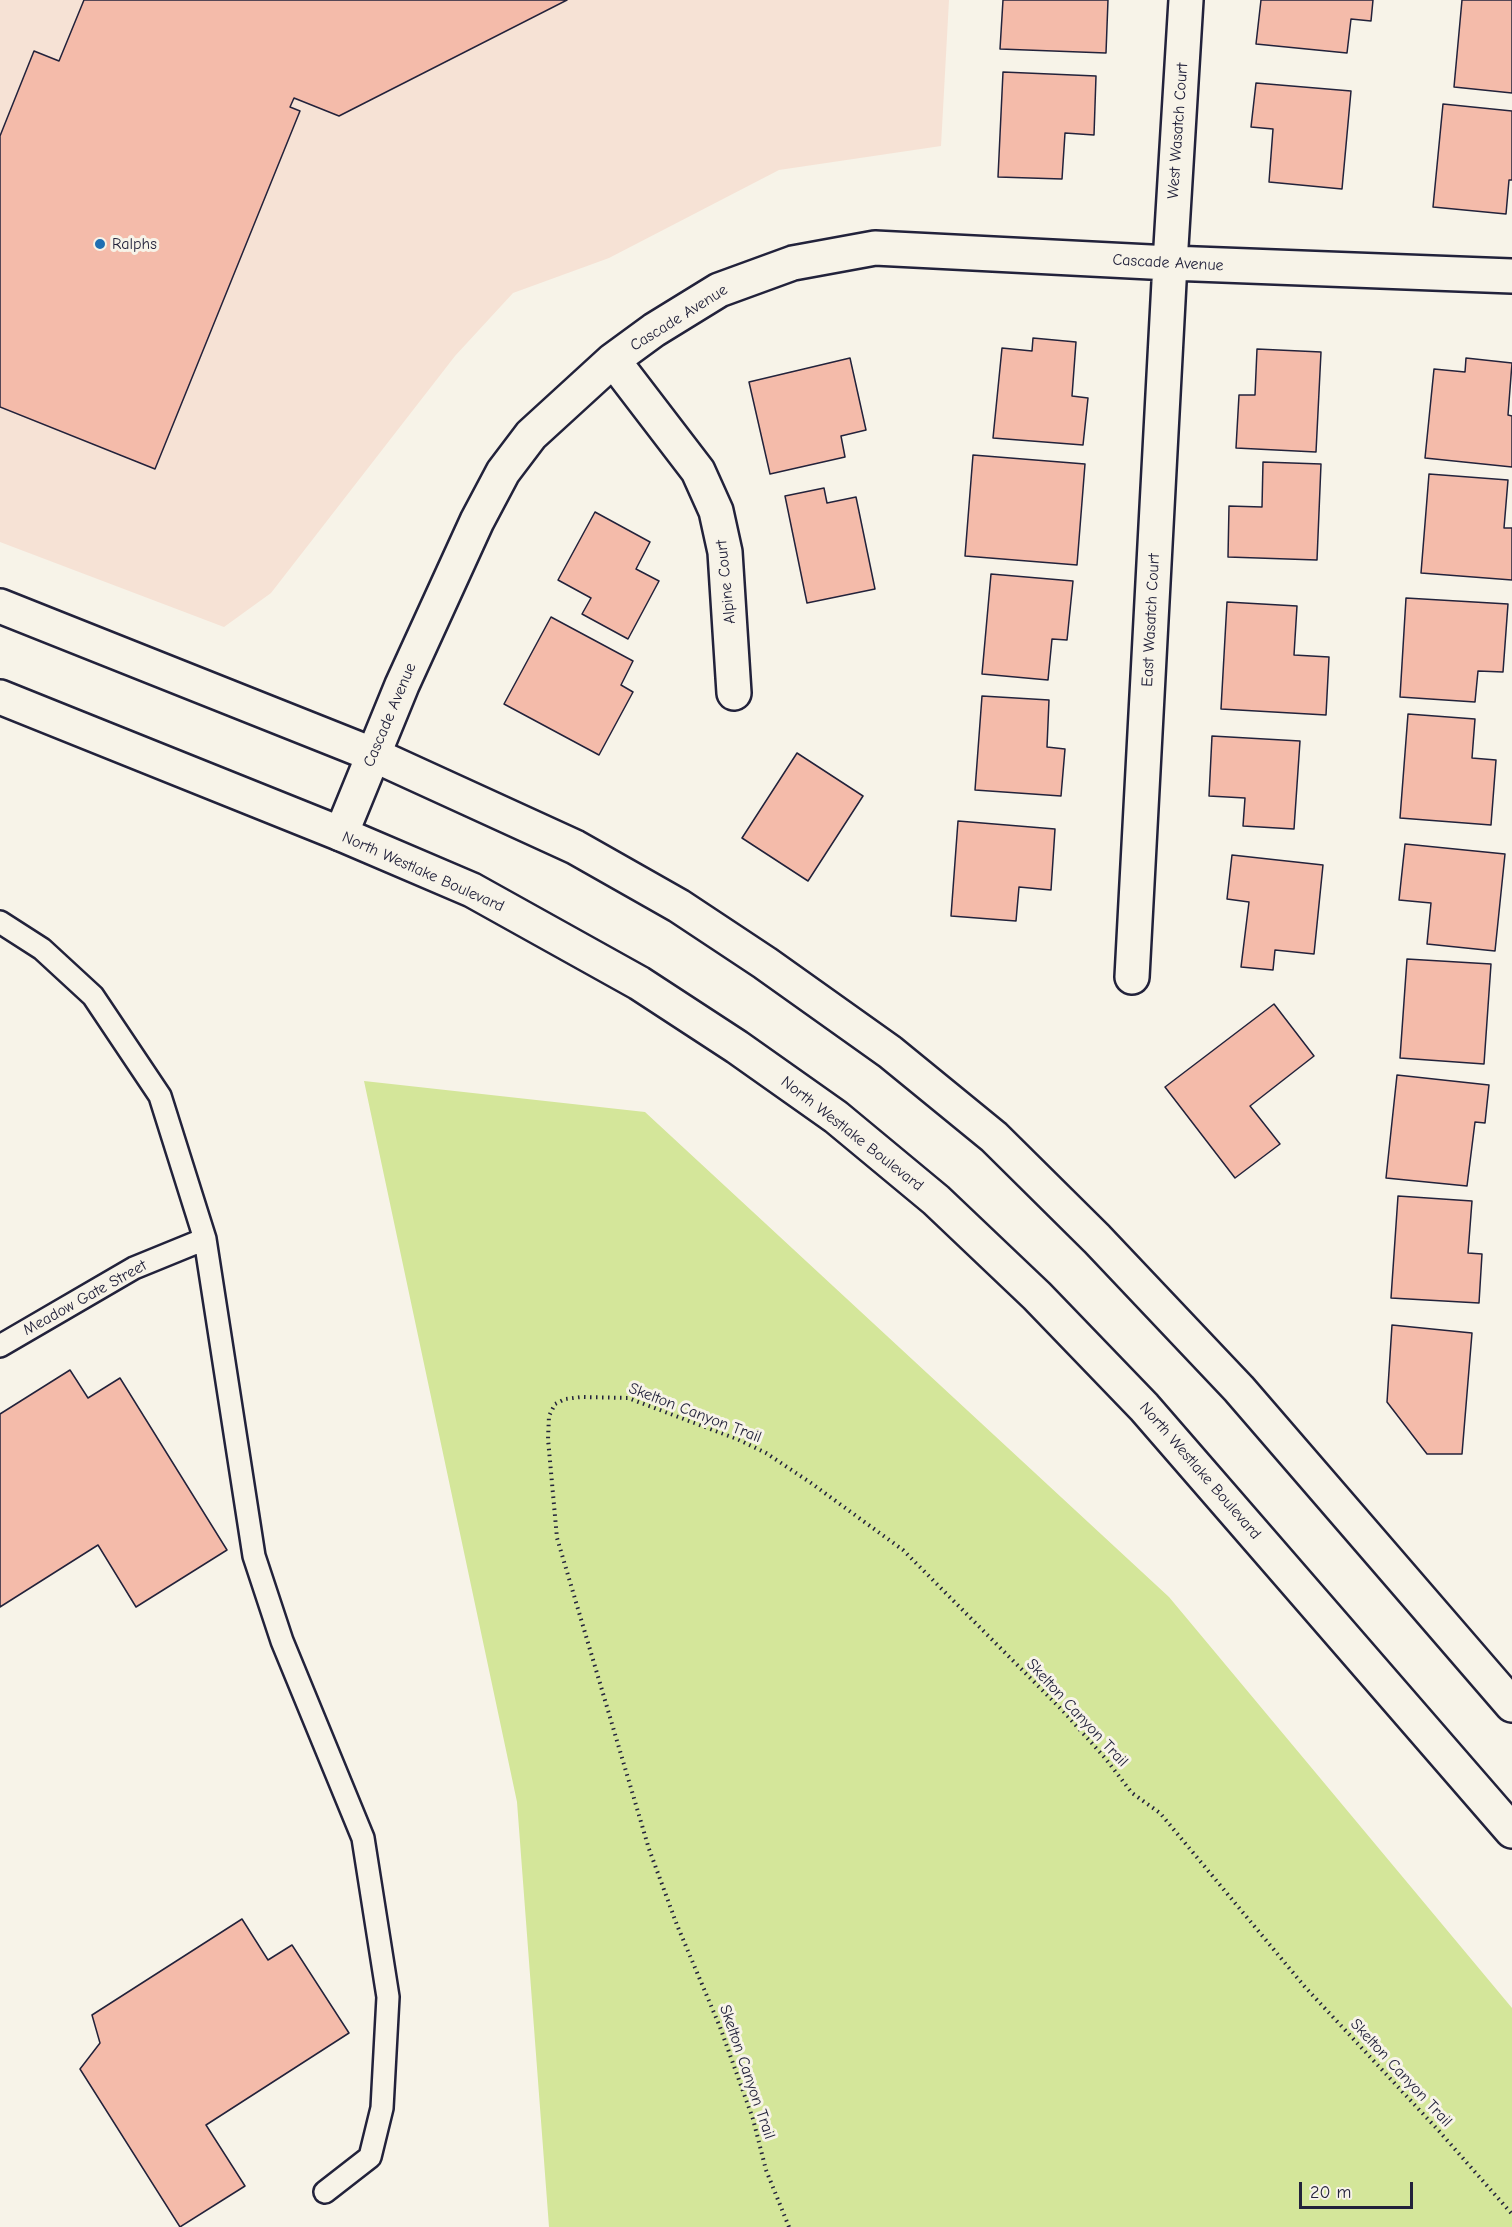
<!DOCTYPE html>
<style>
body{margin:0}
#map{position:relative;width:1512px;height:2227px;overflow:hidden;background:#f7f3e8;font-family:"Comic Neue",sans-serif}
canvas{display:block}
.scale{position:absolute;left:1299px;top:2182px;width:114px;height:27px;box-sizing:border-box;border:3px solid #22223b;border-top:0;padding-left:8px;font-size:18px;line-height:21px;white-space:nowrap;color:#22223b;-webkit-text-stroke:4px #f7f3e8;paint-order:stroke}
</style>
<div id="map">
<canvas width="1512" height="2227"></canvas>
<div class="scale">20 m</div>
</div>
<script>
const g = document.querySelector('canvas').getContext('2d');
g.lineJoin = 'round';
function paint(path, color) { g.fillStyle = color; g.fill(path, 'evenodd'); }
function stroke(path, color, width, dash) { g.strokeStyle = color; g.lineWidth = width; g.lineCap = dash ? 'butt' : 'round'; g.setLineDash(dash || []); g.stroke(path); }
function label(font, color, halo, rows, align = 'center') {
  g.font = font + ' "Comic Neue",sans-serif'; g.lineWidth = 6; g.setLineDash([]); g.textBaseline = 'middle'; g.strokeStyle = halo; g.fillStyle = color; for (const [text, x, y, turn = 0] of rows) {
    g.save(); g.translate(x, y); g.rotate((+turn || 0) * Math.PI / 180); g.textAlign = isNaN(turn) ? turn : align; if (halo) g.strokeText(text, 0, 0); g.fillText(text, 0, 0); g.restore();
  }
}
paint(new Path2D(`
 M 0,0 L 949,0 L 941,146 L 779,170 L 609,258 L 513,293 L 455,356 L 271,593 L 224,627 L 0,542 Z`), '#f6e2d5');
paint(new Path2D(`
 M 364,1081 L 645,1112 L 1169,1597 L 1512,2008 L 1512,2227 L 549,2227 L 517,1802 Z`), '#d4e69a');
const building = new Path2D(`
 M 84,0 L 567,0 L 339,116 L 294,98 L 290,107 L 300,111 L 155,469 L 0,407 L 0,136 L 34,51 L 59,61 Z
 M 1003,0 L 1108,0 L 1106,53 L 1000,49 Z
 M 1261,0 L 1373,0 L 1371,21 L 1351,19 L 1347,53 L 1256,44 Z
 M 1462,0 L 1512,0 L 1512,93 L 1454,87 Z
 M 1003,72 L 1096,76 L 1094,135 L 1065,133 L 1062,179 L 998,177 Z
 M 1256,83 L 1351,91 L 1342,189 L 1269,182 L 1273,129 L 1251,127 Z
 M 1443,104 L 1512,111 L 1512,180 L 1509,180 L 1506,214 L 1433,207 Z
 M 1033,338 L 1076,342 L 1072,396 L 1088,398 L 1083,445 L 993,438 L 1002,348 L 1032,351 Z
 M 1257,349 L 1321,352 L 1316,452 L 1236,448 L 1239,395 L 1255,395 Z
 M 850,358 L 866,430 L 841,436 L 845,457 L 770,474 L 749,382 Z
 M 1466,358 L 1512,363 L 1508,415 L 1512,416 L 1512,467 L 1425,458 L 1434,369 L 1465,372 Z
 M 973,455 L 1085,464 L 1077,565 L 965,556 Z
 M 1263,462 L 1321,464 L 1317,560 L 1228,557 L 1229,506 L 1262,507 Z
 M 1429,474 L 1508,480 L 1504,528 L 1512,528 L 1512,580 L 1421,573 Z
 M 824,488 L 827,503 L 856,497 L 875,589 L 807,603 L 785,496 Z
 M 595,512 L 650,542 L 636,569 L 659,581 L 628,639 L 582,614 L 591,598 L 558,580 Z
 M 991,574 L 1073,581 L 1067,640 L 1052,639 L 1048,680 L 982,674 Z
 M 1406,598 L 1508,604 L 1503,672 L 1478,671 L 1475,702 L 1400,697 Z
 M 1227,602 L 1297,606 L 1294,655 L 1329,657 L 1326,715 L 1221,709 Z
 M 551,617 L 633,661 L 621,685 L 633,692 L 599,755 L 504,704 Z
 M 982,696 L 1049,700 L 1047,747 L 1065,749 L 1061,796 L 975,790 Z
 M 1408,714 L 1475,719 L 1472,758 L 1496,760 L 1491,825 L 1400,818 Z
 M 1212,736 L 1300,741 L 1294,829 L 1243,826 L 1245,798 L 1209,796 Z
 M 797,753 L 863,796 L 808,881 L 742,838 Z
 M 958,821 L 1055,829 L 1051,890 L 1019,887 L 1016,921 L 951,916 Z
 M 1405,844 L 1505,854 L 1495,951 L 1427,944 L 1431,903 L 1399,900 Z
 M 1232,855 L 1323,865 L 1314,954 L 1275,950 L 1273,970 L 1241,967 L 1249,902 L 1227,899 Z
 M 1407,959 L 1491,964 L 1484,1064 L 1400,1058 Z
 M 1274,1004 L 1314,1056 L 1250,1106 L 1280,1144 L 1235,1178 L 1165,1087 Z
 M 1397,1075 L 1489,1085 L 1485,1123 L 1475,1122 L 1467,1186 L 1386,1178 Z
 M 1398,1196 L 1472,1201 L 1468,1253 L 1482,1254 L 1479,1303 L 1391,1298 Z
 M 1392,1325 L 1472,1333 L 1462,1454 L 1427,1454 L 1387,1402 Z
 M 70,1370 L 88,1398 L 120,1378 L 227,1550 L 136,1607 L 98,1545 L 0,1607 L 0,1414 Z
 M 242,1919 L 268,1960 L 292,1945 L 349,2033 L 206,2125 L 245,2186 L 180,2227 L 80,2069 L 100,2043 L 92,2015 Z`);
paint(building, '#f4bbaa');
stroke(building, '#22223b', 1.5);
const lane = new Path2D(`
 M 0,922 L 42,949 L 93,996 L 160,1096 L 205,1239 L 254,1556 L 282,1641 L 363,1838 L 388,1997 L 382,2108 L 370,2157 L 325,2192
 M 0,1346 L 134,1268 L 205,1239`);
const street = new Path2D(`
 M 613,360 L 698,471 L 716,511 L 725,552 L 734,693
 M 341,834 L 402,685 L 477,521 L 503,472 L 531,435 L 613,360 L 654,330 L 719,290 L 793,263 L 875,248 L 1170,263 L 1512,276
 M 1132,977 L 1170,263 L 1186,0`);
const secondary = new Path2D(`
 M 0,606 L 374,755 L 575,847 L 679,906 L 765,963 L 890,1052 L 994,1137 L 1097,1239 L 1239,1389 L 1512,1705
 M 0,697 L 341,834 L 472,890 L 639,983 L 737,1047 L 836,1117 L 936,1200 L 1037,1296 L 1144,1407 L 1512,1831`);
stroke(lane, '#22223b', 26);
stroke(street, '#22223b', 38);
stroke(secondary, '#22223b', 38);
stroke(new Path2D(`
 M 789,2227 L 766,2170 L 753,2119 L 720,2027 L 677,1925 L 649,1849 L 557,1538 L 548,1439 L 549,1416 L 555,1404 L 565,1399 L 581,1397 L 628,1398 L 737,1439 L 766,1453 L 811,1483 L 903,1550 L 1064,1712 L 1105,1758 L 1132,1793 L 1160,1813 L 1305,1987 L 1439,2131 L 1512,2214`), '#22223b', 4, [1.5, 4.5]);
stroke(lane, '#f7f3e8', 21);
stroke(street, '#f7f3e8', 33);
stroke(secondary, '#f7f3e8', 33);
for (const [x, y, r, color] of [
 [100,244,6,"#1f6fb2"]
]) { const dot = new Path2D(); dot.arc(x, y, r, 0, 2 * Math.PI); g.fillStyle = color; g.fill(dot); stroke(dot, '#f7f3e8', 2); }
label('16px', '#22223b', '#f7f3e8', [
 ["West Wasatch Court",1178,131,-86],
 ["Cascade Avenue",1168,263,3],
 ["Cascade Avenue",679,318,-32],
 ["Alpine Court",726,582,-96],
 ["East Wasatch Court",1151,620,-87],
 ["Cascade Avenue",390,715,-67],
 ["North Westlake Boulevard",423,872,24],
 ["North Westlake Boulevard",852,1134,38],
 ["Meadow Gate Street",85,1298,-29],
 ["Skelton Canyon Trail",695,1413,21],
 ["North Westlake Boulevard",1200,1471,49],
 ["Skelton Canyon Trail",1077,1713,47],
 ["Skelton Canyon Trail",747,2072,71],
 ["Skelton Canyon Trail",1401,2073,47]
]);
label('16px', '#22223b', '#f7f3e8', [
 ["Ralphs",112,244]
], 'left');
</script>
